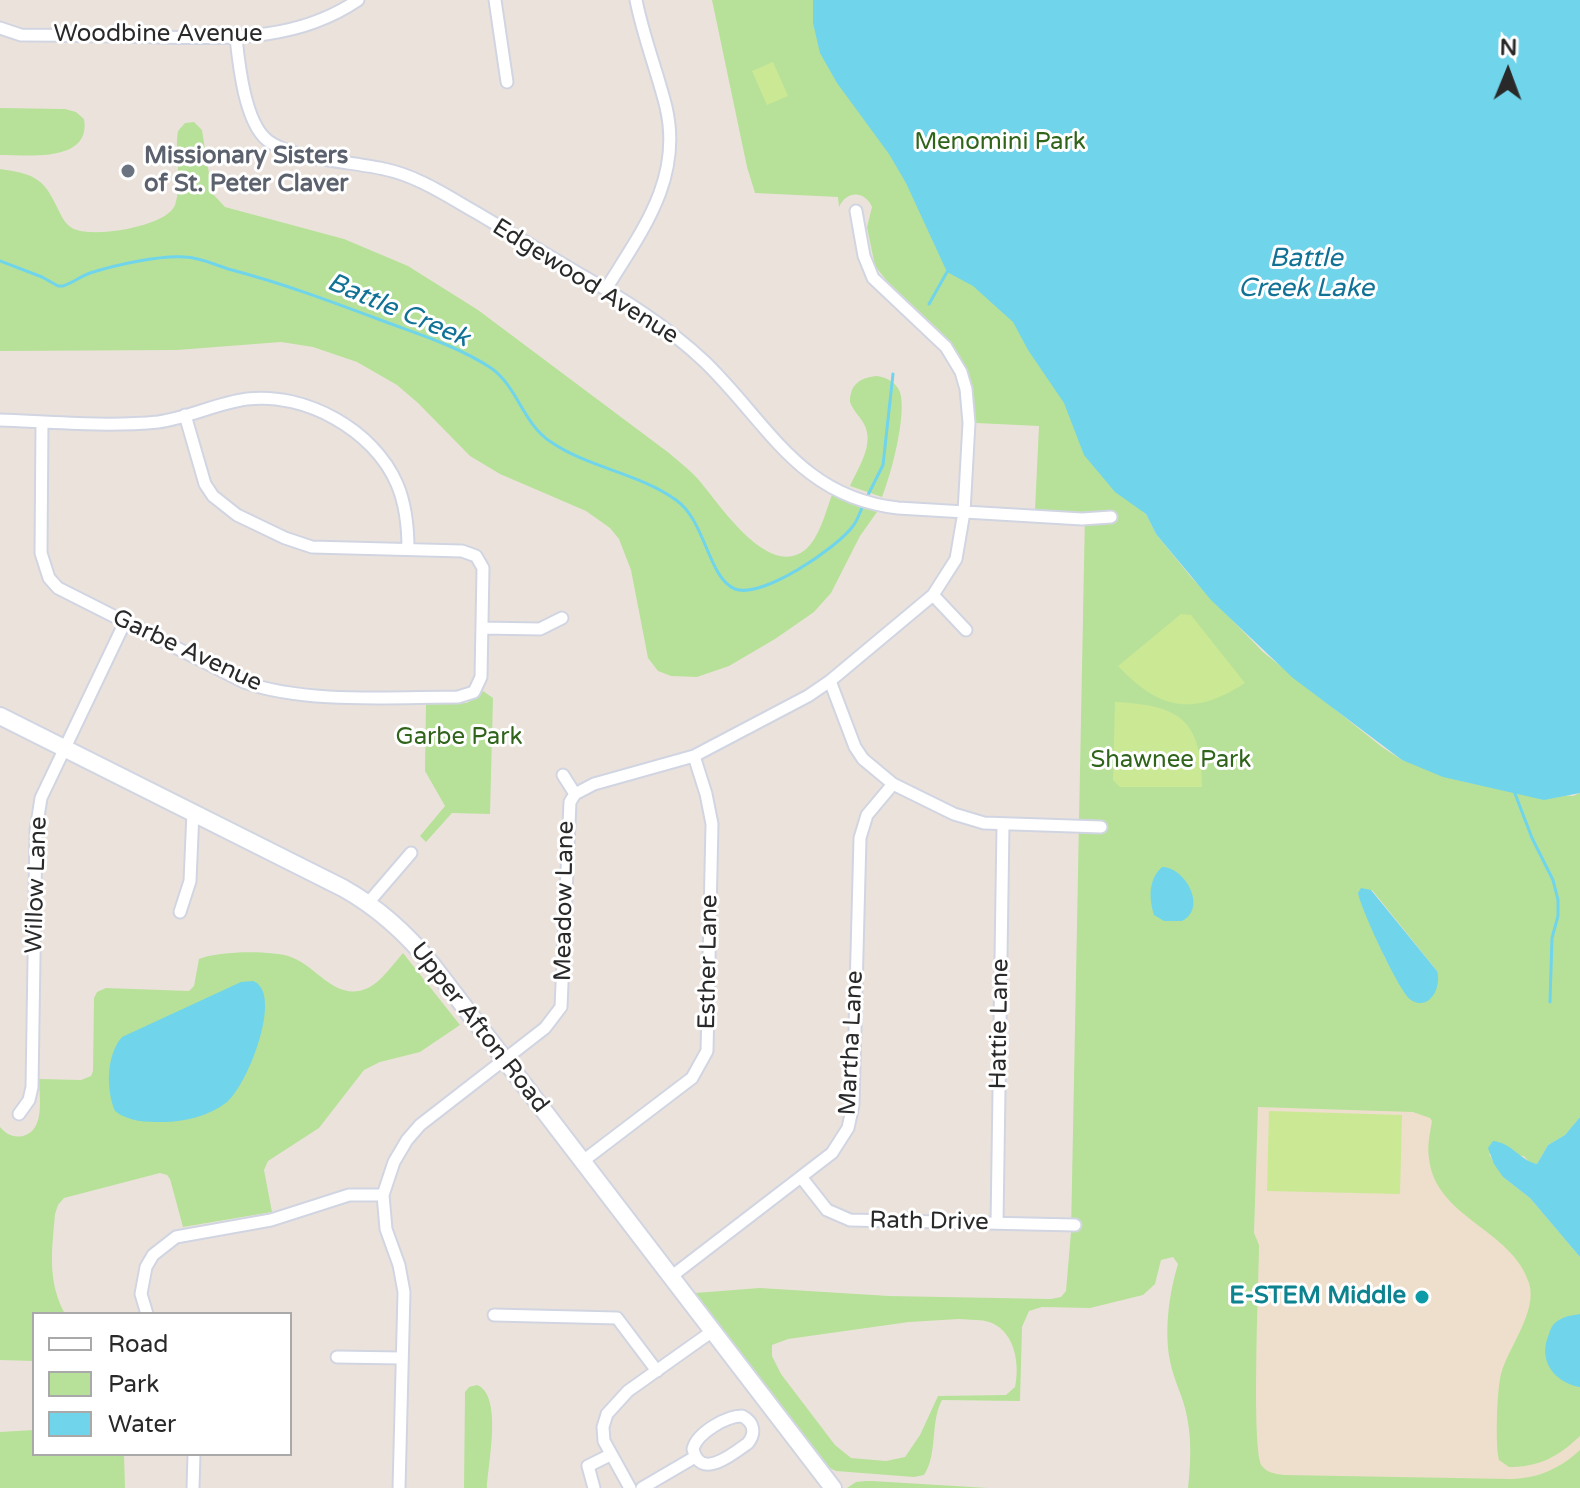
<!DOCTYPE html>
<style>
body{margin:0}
#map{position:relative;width:1580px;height:1488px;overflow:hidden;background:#ebe3db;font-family:"Varela Round",sans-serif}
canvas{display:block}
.legend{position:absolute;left:32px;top:1312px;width:260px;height:144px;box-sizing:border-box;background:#fff;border:2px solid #a9a9a9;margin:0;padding:10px 14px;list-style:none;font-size:24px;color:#292929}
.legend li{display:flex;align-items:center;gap:16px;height:40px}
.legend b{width:40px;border:2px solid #a9a9a9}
.north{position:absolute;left:1468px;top:32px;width:80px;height:80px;-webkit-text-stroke:6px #fff;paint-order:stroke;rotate:1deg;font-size:22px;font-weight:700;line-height:32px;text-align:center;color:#292929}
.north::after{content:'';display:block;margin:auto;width:28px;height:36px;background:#292929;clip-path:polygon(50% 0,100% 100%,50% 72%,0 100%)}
</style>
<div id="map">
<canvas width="1580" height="1488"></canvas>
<ul class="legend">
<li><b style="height:10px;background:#fff"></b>Road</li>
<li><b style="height:22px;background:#b7e199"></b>Park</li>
<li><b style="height:22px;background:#70d4eb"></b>Water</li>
</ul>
<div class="north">N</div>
</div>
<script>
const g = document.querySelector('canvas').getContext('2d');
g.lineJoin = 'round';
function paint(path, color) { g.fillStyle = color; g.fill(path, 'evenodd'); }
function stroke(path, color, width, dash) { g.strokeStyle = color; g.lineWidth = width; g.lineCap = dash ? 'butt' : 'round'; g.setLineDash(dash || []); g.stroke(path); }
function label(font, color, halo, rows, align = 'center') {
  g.font = font + ' "Varela Round",sans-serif'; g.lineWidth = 6; g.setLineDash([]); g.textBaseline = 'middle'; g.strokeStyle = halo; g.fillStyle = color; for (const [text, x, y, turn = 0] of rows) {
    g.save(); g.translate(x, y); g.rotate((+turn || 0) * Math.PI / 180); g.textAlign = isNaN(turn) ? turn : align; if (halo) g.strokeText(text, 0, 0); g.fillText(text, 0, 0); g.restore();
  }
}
paint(new Path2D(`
 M 1257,1104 L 1580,1111 L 1580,1488 L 1249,1487 Z`), '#eddfcb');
paint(new Path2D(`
 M 712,0 L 1146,0 L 1138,507 L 1146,514 L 1156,534 L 1191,577 L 1263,652 L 1382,747 L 1402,760 L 1466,782 L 1514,791 L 1573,796 L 1580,793 L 1580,1117 L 1565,1135 L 1548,1145 L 1537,1164 L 1530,1163 L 1524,1156 L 1489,1154 L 1503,1177 L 1530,1198 L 1580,1257 L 1580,1436 C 1558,1457 1539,1467 1509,1467 L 1499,1460 C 1495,1444 1497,1390 1501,1374 C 1508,1348 1538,1311 1529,1283 C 1512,1229 1435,1218 1429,1158 C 1427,1146 1430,1133 1432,1121 L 1430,1118 L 1413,1112 L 1258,1107 L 1254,1233 L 1259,1245 C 1259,1274 1251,1452 1262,1466 C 1267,1473 1276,1474 1284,1475 L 1511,1479 C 1539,1478 1559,1469 1580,1450 L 1580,1488 L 1188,1488 C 1191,1461 1192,1435 1185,1408 C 1181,1393 1173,1377 1170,1361 C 1164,1330 1169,1294 1178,1264 L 1173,1257 L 1161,1260 L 1155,1284 L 1143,1295 L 1090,1308 L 1042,1307 L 1029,1311 L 1022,1327 L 1020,1401 L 942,1400 C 930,1422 938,1454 924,1475 L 914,1477 L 836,1471 L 830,1468 L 695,1293 L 760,1288 L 889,1296 L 1051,1299 L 1061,1297 L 1066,1291 L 1071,1232 L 1085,513 L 1035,510 L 1039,426 L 976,423 L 973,392 L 960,356 L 940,331 L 887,281 L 875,266 L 867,227 L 872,207 C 865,191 847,190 839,207 L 838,197 L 755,193 L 747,167 ZM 1372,890 L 1437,971 L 1409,998 L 1385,958 L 1358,893 ZM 959,1319 C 970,1320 982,1319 992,1323 C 1015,1333 1020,1365 1015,1387 L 1006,1395 L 938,1396 L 920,1435 L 905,1457 L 886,1461 L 851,1458 L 835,1445 L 781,1374 L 772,1356 L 772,1345 L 788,1339 L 909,1322 Z
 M 0,108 L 65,109 L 76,112 L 84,119 C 92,163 27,155 0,155 Z
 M 194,122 L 202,130 L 212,193 L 225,207 L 344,239 L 408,266 L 478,310 L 669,453 C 678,461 689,469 697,478 C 717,500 767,580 805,550 C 820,537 825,513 832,495 L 877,512 L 860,536 L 831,593 L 814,612 L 775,639 L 729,666 L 697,677 L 671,676 L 658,671 L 648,658 L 631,570 L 619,539 L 610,528 L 586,511 L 500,474 L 470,456 L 418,403 L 397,385 L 357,362 L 313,347 L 281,342 L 177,350 L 0,351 L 0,169 C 33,174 43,177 57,207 C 61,215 64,223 72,228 C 90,239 167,227 175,205 C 183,182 174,154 178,131 L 185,123 Z
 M 876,376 C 886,377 896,382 900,392 C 907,415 891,475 882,497 L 850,486 C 858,468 875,444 864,424 C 860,416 853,411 850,402 C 850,385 859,378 876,376 Z
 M 483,691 L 493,698 L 490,814 L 452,813 L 426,842 L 420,836 L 445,806 L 425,771 L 426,704 L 467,703 Z
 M 403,953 L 460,1025 L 420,1052 L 380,1062 L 364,1070 L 319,1128 L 268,1161 L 264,1170 L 272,1212 L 183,1227 L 170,1179 L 167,1175 L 160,1173 L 64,1198 L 58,1205 L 55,1214 C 52,1250 47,1281 65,1314 L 34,1314 L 34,1361 L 0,1360 L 0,1127 C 6,1134 13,1138 23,1136 C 46,1130 39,1096 39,1079 L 81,1080 L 91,1076 L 93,1071 L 94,998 L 97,992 L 106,988 L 189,991 L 194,986 L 199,959 C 218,951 271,950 291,957 C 317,966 336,1003 368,988 C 382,981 393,964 403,953 Z
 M 477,1385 C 503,1395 488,1463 487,1488 L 464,1488 L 465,1392 L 469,1387 Z
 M 34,1430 L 34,1454 L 124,1454 L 125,1488 L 0,1488 L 0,1432 Z
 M 866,1481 L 872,1481 L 988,1488 L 847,1488 L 856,1482 Z`), '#b7e199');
paint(new Path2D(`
 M 773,62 L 788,96 L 767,105 L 752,71 Z
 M 1181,614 L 1191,615 L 1245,683 C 1193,717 1160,710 1118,666 Z
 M 1115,702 C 1180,705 1202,720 1202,787 L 1120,787 L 1113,780 Z
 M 1269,1111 L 1402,1115 L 1400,1194 L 1267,1191 Z`), '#cbe895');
paint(new Path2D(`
 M 813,0 L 1580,0 L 1580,793 L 1544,800 L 1443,777 L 1402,760 L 1293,678 L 1211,600 L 1156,534 L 1146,514 L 1115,492 L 1084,455 L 1064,403 L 1028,350 L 1013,322 L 973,286 L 947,272 L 906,183 L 889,154 L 837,83 L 820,53 L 813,23 Z
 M 1162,867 C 1185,867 1208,908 1182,921 L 1164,921 L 1154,915 C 1149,898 1148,880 1162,867 Z
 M 1361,888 L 1371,890 L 1437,971 C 1442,986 1430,1012 1411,1000 C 1399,992 1361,909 1358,893 Z
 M 253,981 C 284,992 248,1085 227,1102 C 209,1116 185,1122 163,1122 C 146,1122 129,1122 115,1111 C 106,1090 106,1055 122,1037 L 241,982 Z
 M 1580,1117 L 1580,1257 L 1530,1198 L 1503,1177 L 1494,1164 L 1488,1148 L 1493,1141 C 1512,1143 1521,1161 1537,1164 L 1548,1145 L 1565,1135 Z
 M 1580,1314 L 1580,1387 L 1579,1387 C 1552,1381 1538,1359 1549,1334 C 1551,1327 1554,1322 1561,1319 C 1566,1316 1574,1315 1580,1314 Z`), '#70d4eb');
stroke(new Path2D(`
 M 0,261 L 42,277 L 58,286 L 63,286 C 73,283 81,276 90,273 C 115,265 160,255 185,257 C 200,257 217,266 232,270 C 285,284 335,303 386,322 C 421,335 459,347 491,368 C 518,387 523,424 551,442 C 589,468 638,473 676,500 C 706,521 708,578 735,589 C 762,599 837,548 853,526 C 858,520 860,511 864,504
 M 929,304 L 947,272
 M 867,497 L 883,465 L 893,374
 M 1514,791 L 1532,838 L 1553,880 L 1558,900 L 1558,916 L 1552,938 L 1550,1002`), '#70d4eb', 3);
const street = new Path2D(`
 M 495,0 L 507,82
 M 0,28 L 21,35 C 67,35 112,36 157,37 C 228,38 296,42 358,0
 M 236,38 C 239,66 245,122 267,140 C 290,159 354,162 384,169 C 418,176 447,196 477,213 C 510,233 543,252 576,272 C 622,298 667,326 705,362 C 768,423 799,497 898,508 L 1082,519 L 1111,517
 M 606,289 C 641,232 683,179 666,107 C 657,71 643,36 636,0
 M 0,420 C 51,422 108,427 158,422 C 188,418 217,403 247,399 C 305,392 374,430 397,484 C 406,505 408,527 408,549
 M 42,422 L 41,553 L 49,578 L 58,588 L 244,682 C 305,704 393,697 458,697 L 474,692 L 481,677 L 483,568 L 476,556 L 462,551 L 312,547 L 285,538 L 237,515 L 213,496 L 205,484 L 185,415
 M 933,595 L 966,630
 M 482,628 L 540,629 L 562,618
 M 830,681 L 855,747 L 863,759 L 893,784 L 954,814 L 984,823 L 1101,827
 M 563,775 L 575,794
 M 368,903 L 411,853
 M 180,912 L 190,881 L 193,812
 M 19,1114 L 29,1100 L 32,1087 L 36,830 L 41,798 L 125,622
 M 583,1161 L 692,1078 L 707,1051 L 712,824 L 706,794 L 694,756
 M 801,1177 L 827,1210 L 850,1220 L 1075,1225
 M 997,1223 L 1003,825
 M 672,1276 L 832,1153 L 848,1128 L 853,1105 L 860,838 L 867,815 L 893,784
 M 147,1314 L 141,1294 L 146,1267 L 153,1255 L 176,1237 L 271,1220 L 349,1195 L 383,1195
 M 494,1315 L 617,1318 L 657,1371
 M 337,1357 L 402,1358
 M 742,1416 C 754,1422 756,1433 748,1443 C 733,1454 700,1481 693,1449 C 697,1433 726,1416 742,1416 Z
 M 193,1488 L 194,1454
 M 399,1488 L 404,1292 L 399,1265 L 386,1229 L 383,1195 L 394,1162 L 407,1140 L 420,1125 L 545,1028 L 561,1007 L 570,802 L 575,794 L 594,784 L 694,756 L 808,696 L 830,681 L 933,595 L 956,559 L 964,512 L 969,423 L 966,389 L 961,372 L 946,347 L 873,278 L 864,256 L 856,211
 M 594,1488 L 588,1466 L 610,1455
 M 630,1488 L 604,1441 L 603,1427 L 607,1414 L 628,1391 L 714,1330
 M 642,1488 L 695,1457`);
const secondary = new Path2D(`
 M 0,716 L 343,888 C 379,908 408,935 433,966 L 833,1488`);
stroke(street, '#d1d5e2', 15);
stroke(secondary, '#d1d5e2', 20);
stroke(street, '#fff', 11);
stroke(secondary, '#fff', 16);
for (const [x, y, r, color] of [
 [128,171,8,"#6b7280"],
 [1422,1297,8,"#0f9aa8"]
]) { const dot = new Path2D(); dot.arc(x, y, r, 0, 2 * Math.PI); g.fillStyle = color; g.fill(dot); stroke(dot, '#fff', 3); }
label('24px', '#292929', '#fff', [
 ["Woodbine Avenue",158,35],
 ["Edgewood Avenue",585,282,32],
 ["Garbe Avenue",187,651,25],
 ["Willow Lane",37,885,-88],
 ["Meadow Lane",565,901,-89],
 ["Esther Lane",709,962,-89],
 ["Hattie Lane",1000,1024,-89],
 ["Upper Afton Road",479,1028,52],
 ["Martha Lane",852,1043,-87],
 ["Rath Drive",929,1222,1]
]);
label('24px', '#30641b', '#fff', [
 ["Menomini Park",1000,143],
 ["Garbe Park",459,738],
 ["Shawnee Park",1171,761]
]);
label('bold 24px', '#5b616d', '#fff', [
 ["Missionary Sisters",144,157],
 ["of St. Peter Claver",144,185]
], 'left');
label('bold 24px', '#0d838f', '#fff', [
 ["E-STEM Middle",1406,1297]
], 'right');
label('italic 26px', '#117296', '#fff', [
 ["Battle",1306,259],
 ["Creek Lake",1306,289],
 ["Battle Creek",398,311,23]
]);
</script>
